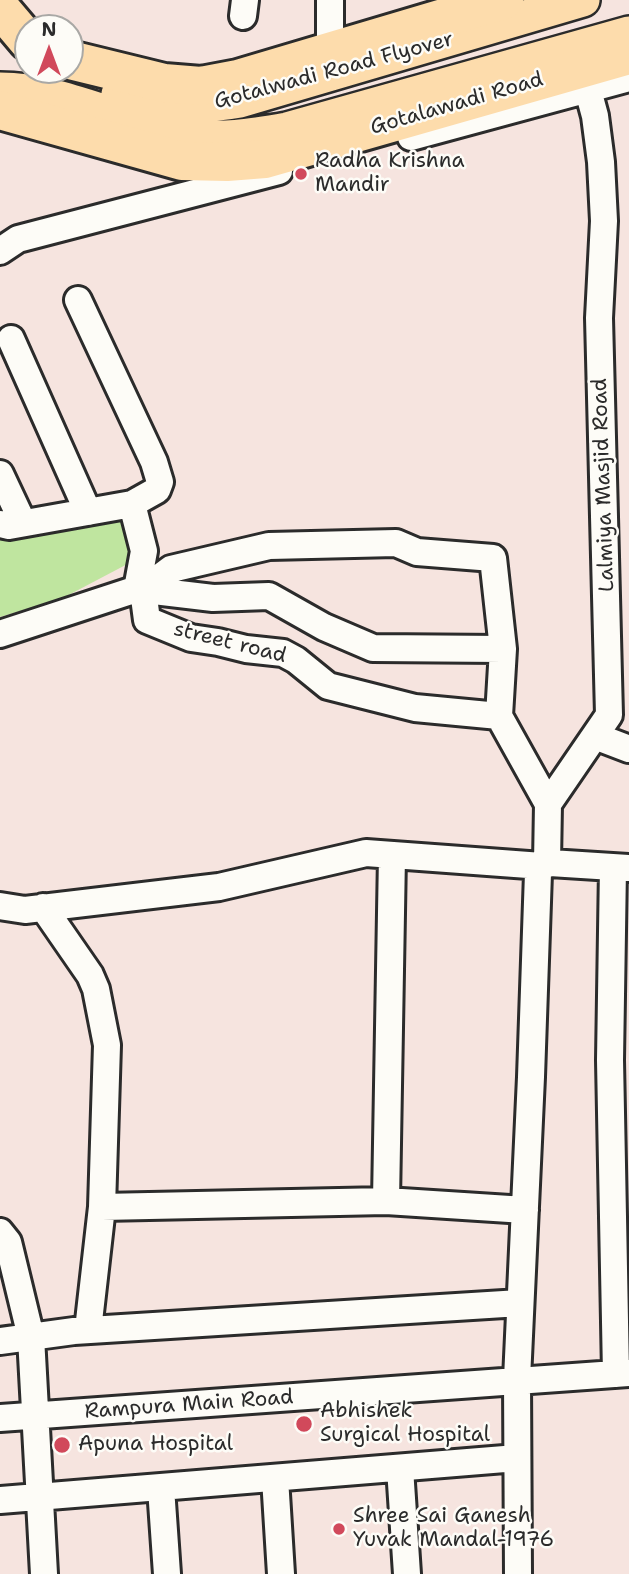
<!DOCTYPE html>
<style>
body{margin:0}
#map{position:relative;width:629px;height:1574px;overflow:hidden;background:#f6e4df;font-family:"Shantell Sans",sans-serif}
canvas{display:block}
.north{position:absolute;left:14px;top:14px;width:70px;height:70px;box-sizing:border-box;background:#fdfcf7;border:2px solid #a9a8a5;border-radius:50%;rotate:0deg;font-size:19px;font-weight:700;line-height:28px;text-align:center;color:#2b2b2b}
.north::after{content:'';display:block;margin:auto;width:24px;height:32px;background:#d1495b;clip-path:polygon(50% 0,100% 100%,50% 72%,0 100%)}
</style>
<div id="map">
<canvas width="629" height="1574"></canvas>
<div class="north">N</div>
</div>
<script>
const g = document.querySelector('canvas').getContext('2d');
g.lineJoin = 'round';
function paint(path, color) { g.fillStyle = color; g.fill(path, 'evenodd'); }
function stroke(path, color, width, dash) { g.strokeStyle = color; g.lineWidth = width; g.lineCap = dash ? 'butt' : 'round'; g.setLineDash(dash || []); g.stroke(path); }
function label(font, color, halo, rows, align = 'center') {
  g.font = font + ' "Shantell Sans",sans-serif'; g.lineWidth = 5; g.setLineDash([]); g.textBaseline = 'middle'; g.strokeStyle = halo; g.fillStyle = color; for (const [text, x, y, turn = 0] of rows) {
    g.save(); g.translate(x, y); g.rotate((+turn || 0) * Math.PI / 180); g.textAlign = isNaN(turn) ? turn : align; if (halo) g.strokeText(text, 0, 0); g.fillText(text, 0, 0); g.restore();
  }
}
paint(new Path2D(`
 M 128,509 L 137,559 L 61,599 L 0,617 L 0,528 Z`), '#bfe59f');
const minor = new Path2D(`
 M 330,0 L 330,51
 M 243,16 L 245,0
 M 411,137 L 629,78
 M 0,251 L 18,239 L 279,171
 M 78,300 L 154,462 L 160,482 L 157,490 L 132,504
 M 11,339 L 88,512
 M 0,474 L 23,523
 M 0,524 L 9,526 L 132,504 L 144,551 L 137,589
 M 0,634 L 137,589 L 213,598 L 269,596 L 324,627 L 373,648 L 503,649
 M 499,716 L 415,708 L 328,686 L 296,660 L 283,653 L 246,649 L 218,642 L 191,638 L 147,620 L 143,590 L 171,569 L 269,546 L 396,543 L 417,552 L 493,558 L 503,649 L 499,716 L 548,804
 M 595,736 L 629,749
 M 547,863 L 548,804 L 609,715 L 599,318 L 604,221 L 601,162 L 595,116 L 588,90
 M 613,867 L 610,1060 L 616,1374
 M 0,906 L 25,910 L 219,887 L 366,853 L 542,866
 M 43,907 L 90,975 L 96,989 L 107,1045 L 102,1207 L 88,1330
 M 386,1201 L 392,855
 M 102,1207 L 386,1201 L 525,1210
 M 0,1232 L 8,1242 L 31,1337 L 44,1574
 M 0,1341 L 74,1331 L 520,1303
 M 0,1418 L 629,1373
 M 400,1468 L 407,1574
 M 275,1478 L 281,1574
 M 161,1488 L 167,1574
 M 0,1500 L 517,1458
 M 518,1574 L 517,1379 L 531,1077 L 538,873 L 542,866 L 550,863 L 629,868`);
const major = new Path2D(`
 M 0,89 C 63,89 123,123 184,134 C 218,141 253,135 287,129 L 629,33
 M 118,94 C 162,106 195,109 240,101 L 583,0`);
const highway = new Path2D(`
 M 0,8 L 28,41
 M 70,60 L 164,83 L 201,86 L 238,79 L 504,0
 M 0,110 L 182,161 L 227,162 L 265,159 L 629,55`);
stroke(minor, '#2b2b2b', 32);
stroke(major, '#2b2b2b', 38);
stroke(highway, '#2b2b2b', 44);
stroke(minor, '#fdfcf7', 26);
stroke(major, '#fddcac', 33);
stroke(highway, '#fddcac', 38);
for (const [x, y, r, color] of [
 [301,174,7,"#d1495b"],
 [304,1424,9,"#d1495b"],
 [62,1445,9,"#d1495b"],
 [339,1529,7,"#d1495b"]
]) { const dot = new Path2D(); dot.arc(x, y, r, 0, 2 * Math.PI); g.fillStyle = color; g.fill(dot); stroke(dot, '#fdfcf7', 2.5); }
label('21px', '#2b2b2b', '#fdfcf7', [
 ["Gotalwadi Road Flyover",334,71,-15],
 ["Gotalawadi Road",457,104,-16],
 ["Lalmiya Masjid Road",604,485,-92],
 ["street road",230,643,14],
 ["Rampura Main Road",189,1405,-4]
]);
label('21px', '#2b2b2b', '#fdfcf7', [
 ["Radha Krishna",315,162],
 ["Mandir",315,186],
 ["Abhishek",320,1412],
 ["Surgical Hospital",320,1436],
 ["Apuna Hospital",78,1445],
 ["Shree Sai Ganesh",353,1517],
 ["Yuvak Mandal-1976",353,1541]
], 'left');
</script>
